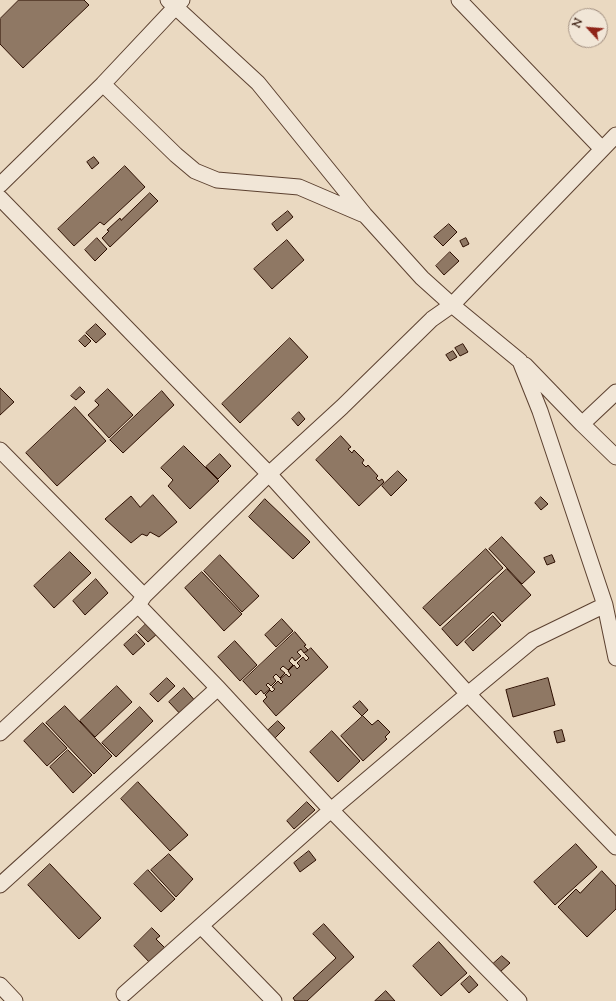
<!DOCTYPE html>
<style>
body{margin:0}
#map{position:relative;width:616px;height:1001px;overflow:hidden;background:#ead9c1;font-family:"Sorts Mill Goudy",serif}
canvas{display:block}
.north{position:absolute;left:568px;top:8px;width:40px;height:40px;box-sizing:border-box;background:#f1e6d7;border:1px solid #a29081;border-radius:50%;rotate:296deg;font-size:11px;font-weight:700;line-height:16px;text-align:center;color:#2c0e00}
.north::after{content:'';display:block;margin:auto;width:14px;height:18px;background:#8f2418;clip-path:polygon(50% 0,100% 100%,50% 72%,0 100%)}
</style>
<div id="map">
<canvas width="616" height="1001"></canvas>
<div class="north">N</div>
</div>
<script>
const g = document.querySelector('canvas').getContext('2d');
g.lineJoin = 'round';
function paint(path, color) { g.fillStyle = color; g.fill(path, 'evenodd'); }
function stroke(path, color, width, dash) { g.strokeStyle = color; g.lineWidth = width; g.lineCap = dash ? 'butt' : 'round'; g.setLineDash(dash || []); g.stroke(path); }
const building = new Path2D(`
 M 19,0 L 84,0 L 89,5 L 23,68 L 0,44 L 0,19 Z
 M 94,157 L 99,163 L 92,169 L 87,162 Z
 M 125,166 L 145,187 L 104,225 L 100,222 L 74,246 L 58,229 Z
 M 150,193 L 158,201 L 110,247 L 102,238 L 109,231 L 107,230 L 120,218 L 121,220 Z
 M 288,211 L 293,217 L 277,231 L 272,224 Z
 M 449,224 L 457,232 L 443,246 L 434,237 Z
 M 97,238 L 107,249 L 95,261 L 85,250 Z
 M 466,238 L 469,244 L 463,247 L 460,241 Z
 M 287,240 L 304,260 L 272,289 L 254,269 Z
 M 450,252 L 459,261 L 444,275 L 436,266 Z
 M 96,324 L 106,334 L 96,343 L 86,333 Z
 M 85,335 L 91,341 L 85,347 L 79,341 Z
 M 290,338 L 308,357 L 240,423 L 222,404 Z
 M 463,344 L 468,352 L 460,356 L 455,348 Z
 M 453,351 L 457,357 L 450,361 L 446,355 Z
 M 80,387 L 85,392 L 76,400 L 71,396 Z
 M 0,388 L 14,402 L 0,415 Z
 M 108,389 L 133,415 L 109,438 L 88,415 L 99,405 L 95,401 Z
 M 162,391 L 174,405 L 123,453 L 110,440 Z
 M 75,407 L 106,441 L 57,486 L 26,453 Z
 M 299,412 L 305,419 L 298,426 L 292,419 Z
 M 341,436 L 351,447 L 348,449 L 352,453 L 354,450 L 364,460 L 362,463 L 366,467 L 368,465 L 378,476 L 376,478 L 379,481 L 382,479 L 384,482 L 359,506 L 316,460 Z
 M 184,446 L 219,481 L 190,509 L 168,486 L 173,480 L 161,468 Z
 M 220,454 L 231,466 L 218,479 L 206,467 Z
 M 398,471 L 407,480 L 391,496 L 382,486 Z
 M 153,495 L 177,522 L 159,537 L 150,532 L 147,536 L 142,534 L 131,543 L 105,519 L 131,496 L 140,507 Z
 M 541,497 L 548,504 L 541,510 L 535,503 Z
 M 265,499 L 310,542 L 293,559 L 249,517 Z
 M 502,537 L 535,572 L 522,584 L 489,549 Z
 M 486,549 L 503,568 L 440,626 L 423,608 Z
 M 70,552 L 91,573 L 54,608 L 34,586 Z
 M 220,555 L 259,596 L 242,612 L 204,571 Z
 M 552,555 L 555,562 L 547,565 L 544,558 Z
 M 507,569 L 531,595 L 502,622 L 493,612 L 457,646 L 442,629 Z
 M 202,572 L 242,614 L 224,631 L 185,588 Z
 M 96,579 L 108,593 L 85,615 L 73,601 Z
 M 493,616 L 501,625 L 473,651 L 465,642 Z
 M 282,619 L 293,631 L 276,647 L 265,635 Z
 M 148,622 L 158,633 L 148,642 L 138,632 Z
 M 295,632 L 306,645 L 304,646 L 308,650 L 304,653 L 301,649 L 297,652 L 301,656 L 295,661 L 292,657 L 289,661 L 293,665 L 288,670 L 283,666 L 280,669 L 285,673 L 280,678 L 276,674 L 273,677 L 276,681 L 271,686 L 268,683 L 266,685 L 270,689 L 264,694 L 261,690 L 256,695 L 243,681 Z
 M 136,634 L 145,644 L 133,655 L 124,645 Z
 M 235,641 L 257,665 L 240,681 L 218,657 Z
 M 311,648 L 328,667 L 276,716 L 263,701 L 267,697 L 265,695 L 270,690 L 272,692 L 275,689 L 272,687 L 278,681 L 281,684 L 283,682 L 280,679 L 286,674 L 289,677 L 291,675 L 288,671 L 294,665 L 297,669 L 300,666 L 297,663 L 303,657 L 306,661 L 309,658 L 305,654 Z
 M 167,678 L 175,686 L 158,702 L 150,694 Z
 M 548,678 L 555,705 L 513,717 L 506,690 Z
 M 117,686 L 132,702 L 95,737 L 80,721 Z
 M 184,688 L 197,703 L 183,717 L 169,702 Z
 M 360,701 L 368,710 L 362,716 L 353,707 Z
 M 65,706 L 112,756 L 94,774 L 46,723 Z
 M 140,707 L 153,721 L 116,757 L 102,743 Z
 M 363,716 L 372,725 L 378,720 L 390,732 L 385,737 L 387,739 L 363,761 L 341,736 Z
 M 278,721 L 285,728 L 271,742 L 264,734 Z
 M 43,723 L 67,748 L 47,766 L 24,741 Z
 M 562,730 L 565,741 L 557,743 L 554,732 Z
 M 332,731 L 360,761 L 338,782 L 310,752 Z
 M 68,750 L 92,775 L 73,793 L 50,767 Z
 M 138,782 L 188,835 L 170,851 L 121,799 Z
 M 307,802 L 315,810 L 294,829 L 287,821 Z
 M 576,844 L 597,867 L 555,905 L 534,882 Z
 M 309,851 L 316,860 L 300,872 L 294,863 Z
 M 169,854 L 193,879 L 176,897 L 151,870 Z
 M 50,864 L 101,918 L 79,939 L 28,885 Z
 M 148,870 L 175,899 L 161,912 L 134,884 Z
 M 602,871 L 616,886 L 616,909 L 587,937 L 558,907 L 576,889 L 580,893 Z
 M 324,924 L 354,957 L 307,1001 L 295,1001 L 293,998 L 336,958 L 313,934 Z
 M 152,928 L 160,936 L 156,939 L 166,949 L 151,964 L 134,946 Z
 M 439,942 L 467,973 L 441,996 L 413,966 Z
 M 502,956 L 510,963 L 500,972 L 493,964 Z
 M 470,976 L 478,985 L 469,993 L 461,984 Z
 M 386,991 L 395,1001 L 375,1001 Z`);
paint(building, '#8f7864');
stroke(building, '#2c0e00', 1);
const minor = new Path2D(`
 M 168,0 L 258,83 L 365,215 L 422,278 L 452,305 L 520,361 L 540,411 L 605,605 L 616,658
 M 459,0 L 602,149
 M 103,84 L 176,155 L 195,171 L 217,180 L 299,187 L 362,214
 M 0,185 L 103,84 L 182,0
 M 0,198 L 269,474 L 468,694 L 616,847
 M 525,365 L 582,424 L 616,392
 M 582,424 L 616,457
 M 0,450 L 144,596
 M 138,605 L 218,688 L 331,810 L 519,1001
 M 0,733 L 138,605 L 144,596 L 269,474 L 342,407 L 432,319 L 452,305 L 616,135
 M 0,885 L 218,688
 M 201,926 L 274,1001
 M 0,985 L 15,1001
 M 124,994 L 331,810 L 468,694 L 533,640 L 605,605`);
stroke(minor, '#5c4130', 17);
stroke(minor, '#f1e6d7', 15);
</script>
